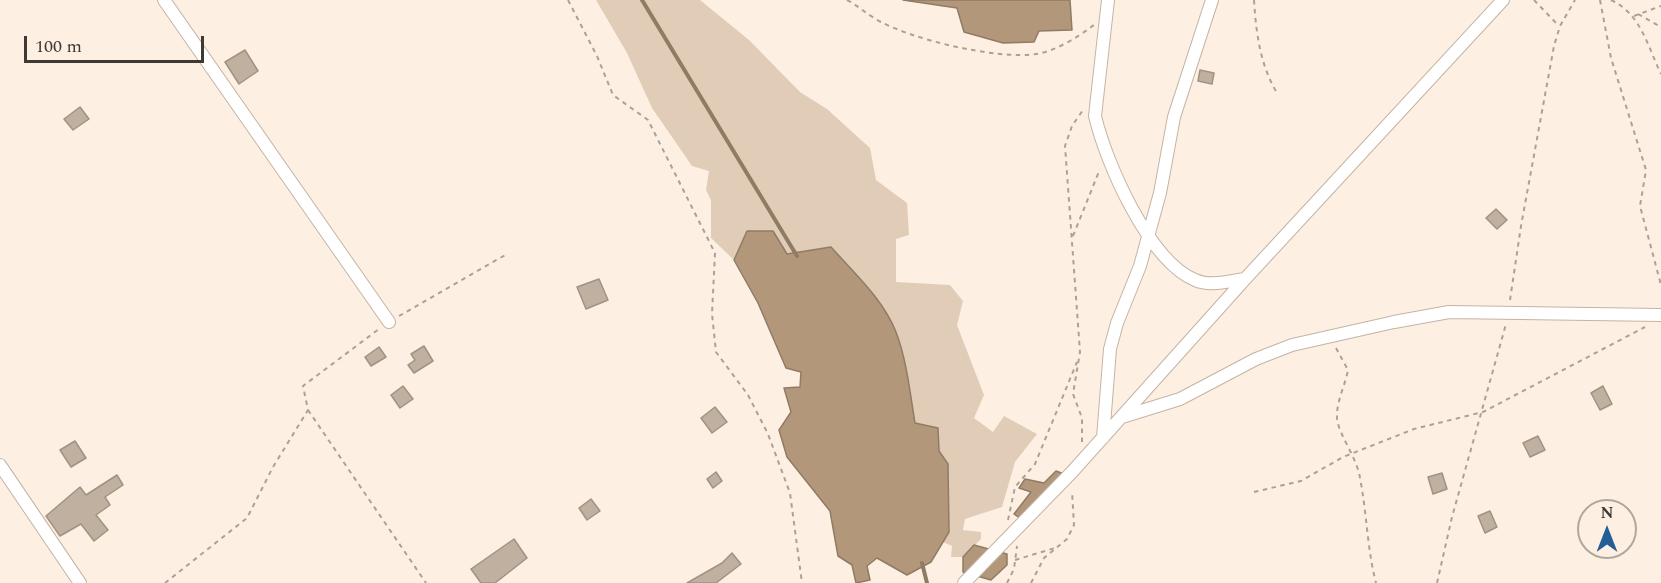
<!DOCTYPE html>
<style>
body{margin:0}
#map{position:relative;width:1661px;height:583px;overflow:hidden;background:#fdf0e3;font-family:Spectral,serif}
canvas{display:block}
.north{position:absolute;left:1577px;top:499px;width:60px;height:60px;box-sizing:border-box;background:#fdf0e3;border:2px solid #b1a79d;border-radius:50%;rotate:0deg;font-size:16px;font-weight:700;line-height:24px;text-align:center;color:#3f3933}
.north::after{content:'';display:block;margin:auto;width:21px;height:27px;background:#215f96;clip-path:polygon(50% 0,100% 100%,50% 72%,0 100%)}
.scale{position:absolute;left:24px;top:36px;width:180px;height:27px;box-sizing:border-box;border:3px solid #3f3933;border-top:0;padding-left:8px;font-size:18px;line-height:21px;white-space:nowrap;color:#3f3933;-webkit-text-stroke:4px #fdf0e3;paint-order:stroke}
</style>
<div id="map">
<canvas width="1661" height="583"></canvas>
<div class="north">N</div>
<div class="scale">100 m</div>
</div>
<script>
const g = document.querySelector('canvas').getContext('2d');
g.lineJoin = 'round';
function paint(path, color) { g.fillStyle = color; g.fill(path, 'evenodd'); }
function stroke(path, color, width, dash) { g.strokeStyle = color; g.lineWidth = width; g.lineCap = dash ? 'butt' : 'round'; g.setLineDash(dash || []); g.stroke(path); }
paint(new Path2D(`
 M 596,0 L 700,0 L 749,40 L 800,92 L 827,109 L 870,148 L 876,180 L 907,203 L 909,235 L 896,239 L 896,282 L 950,285 L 963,301 L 957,325 L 984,395 L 974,418 L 993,432 L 1004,416 L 1037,434 L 1015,462 L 1002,507 L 965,519 L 963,530 L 981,532 L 981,539 L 963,557 L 951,557 L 952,546 L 943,542 L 949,532 L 948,464 L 939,451 L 938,428 L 915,423 L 905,366 L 831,247 L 787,254 L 747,231 L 734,260 L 711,238 L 711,200 L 706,190 L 709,171 L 692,166 L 652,108 L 627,53 Z`), '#e1ccb7');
const water = new Path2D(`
 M 903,0 L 1070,0 L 1072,30 L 1039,31 L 1034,42 L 1003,43 L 964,32 L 957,8 Z
 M 747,231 L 773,231 L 787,254 L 831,247 C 854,273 883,299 896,332 C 907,361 910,393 915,423 L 938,428 L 939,451 L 948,464 L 949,532 L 931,562 L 907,575 L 877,558 L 867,566 L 870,580 L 856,583 L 852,565 L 838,556 L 830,511 L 787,457 L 779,430 L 791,412 L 784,388 L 800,387 L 801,372 L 786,368 L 758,303 L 734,260 Z
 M 1056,471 L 1064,474 L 1061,492 L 1043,507 L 1021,519 L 1014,514 L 1031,492 L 1019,488 L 1025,479 L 1044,483 Z
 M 974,545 L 1007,554 L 1007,565 L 991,580 L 963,572 L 963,557 Z`);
paint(water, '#b3977a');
stroke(water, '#907b65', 1.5);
stroke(new Path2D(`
 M 642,0 L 797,256
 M 922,563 L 927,583`), '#907b65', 4);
const building = new Path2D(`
 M 245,50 L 258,71 L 239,84 L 225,62 Z
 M 1200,70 L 1214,73 L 1212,84 L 1198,81 Z
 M 80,107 L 89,119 L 73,130 L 64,119 Z
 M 1496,209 L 1507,220 L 1497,229 L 1486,218 Z
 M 599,279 L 608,300 L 586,309 L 577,287 Z
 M 424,346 L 433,361 L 414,373 L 408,365 L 415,360 L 411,354 Z
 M 379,347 L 386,357 L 371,366 L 365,357 Z
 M 403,386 L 413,399 L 400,408 L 391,395 Z
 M 1603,386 L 1612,404 L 1600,410 L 1591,393 Z
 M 715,407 L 727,422 L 712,433 L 701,418 Z
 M 1538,436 L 1545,450 L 1530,457 L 1523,443 Z
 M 75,441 L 86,458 L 71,467 L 60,450 Z
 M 716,472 L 722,481 L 713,488 L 707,479 Z
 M 1442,473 L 1447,489 L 1433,494 L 1428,477 Z
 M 117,475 L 123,485 L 105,497 L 110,505 L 96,515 L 108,530 L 94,541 L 81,524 L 60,536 L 46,516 L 80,487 L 86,495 Z
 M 591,499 L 600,511 L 587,520 L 579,508 Z
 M 1490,511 L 1497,527 L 1485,533 L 1478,516 Z
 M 514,539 L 527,558 L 495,583 L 481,583 L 471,569 Z
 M 732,553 L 741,564 L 716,583 L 687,583 L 722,563 Z`);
paint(building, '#bfb0a0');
stroke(building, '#a19283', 1.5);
const street = new Path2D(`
 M 164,0 L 389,322
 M 1108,0 L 1095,116 C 1106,163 1149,261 1195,280 C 1211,287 1228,281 1245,279
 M 1122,417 L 1180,399 L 1256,359 L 1292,345 L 1394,322 L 1449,312 L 1661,315
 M 1103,438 L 1110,349 L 1117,323 L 1140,266 L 1160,193 L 1174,117 L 1212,0
 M 0,465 L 80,583
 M 964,583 L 1072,472 L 1245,279 L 1503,0`);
stroke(street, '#c3b4a4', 14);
stroke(new Path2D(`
 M 568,0 L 597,56 L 613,95 L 648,120 L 715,253 L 712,314 L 716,352 L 748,395 L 768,434 L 790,493 L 802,583
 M 847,0 C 857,5 864,12 874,18 C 907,39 998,60 1036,54 C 1056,51 1078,37 1094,25
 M 1254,0 C 1256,32 1260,65 1277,93
 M 1534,0 L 1559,26
 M 1600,0 L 1611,58 L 1646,170 L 1640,206 L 1661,285
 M 1611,0 C 1641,14 1647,45 1661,74
 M 1638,14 L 1661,27
 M 1634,16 L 1661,6
 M 1073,236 L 1100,169
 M 1510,300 L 1521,226 L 1554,46 L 1560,26 L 1575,0
 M 399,316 L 507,254
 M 1336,348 L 1348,370 C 1345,386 1336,402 1337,419 C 1339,435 1357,458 1360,478 C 1367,514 1367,548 1376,583
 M 308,410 L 426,583
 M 1082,442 L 1082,418 L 1073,394 L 1080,352 L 1065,146 L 1072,126 L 1083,110
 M 1254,492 L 1301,481 L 1343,457 L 1414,429 L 1483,412 L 1645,327
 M 1008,520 L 1015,487 L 1035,464 L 1077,362
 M 1015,560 L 1055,548
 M 165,583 L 247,518 L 273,467 L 308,410 L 303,386 L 379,329
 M 1007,583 L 1014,569 L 1017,546
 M 1031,583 L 1044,558 L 1067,539 L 1074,525 L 1072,491
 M 1437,583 L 1452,517 L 1506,324`), '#aba197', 2, [4.5, 4.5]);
stroke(street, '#fff', 12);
</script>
